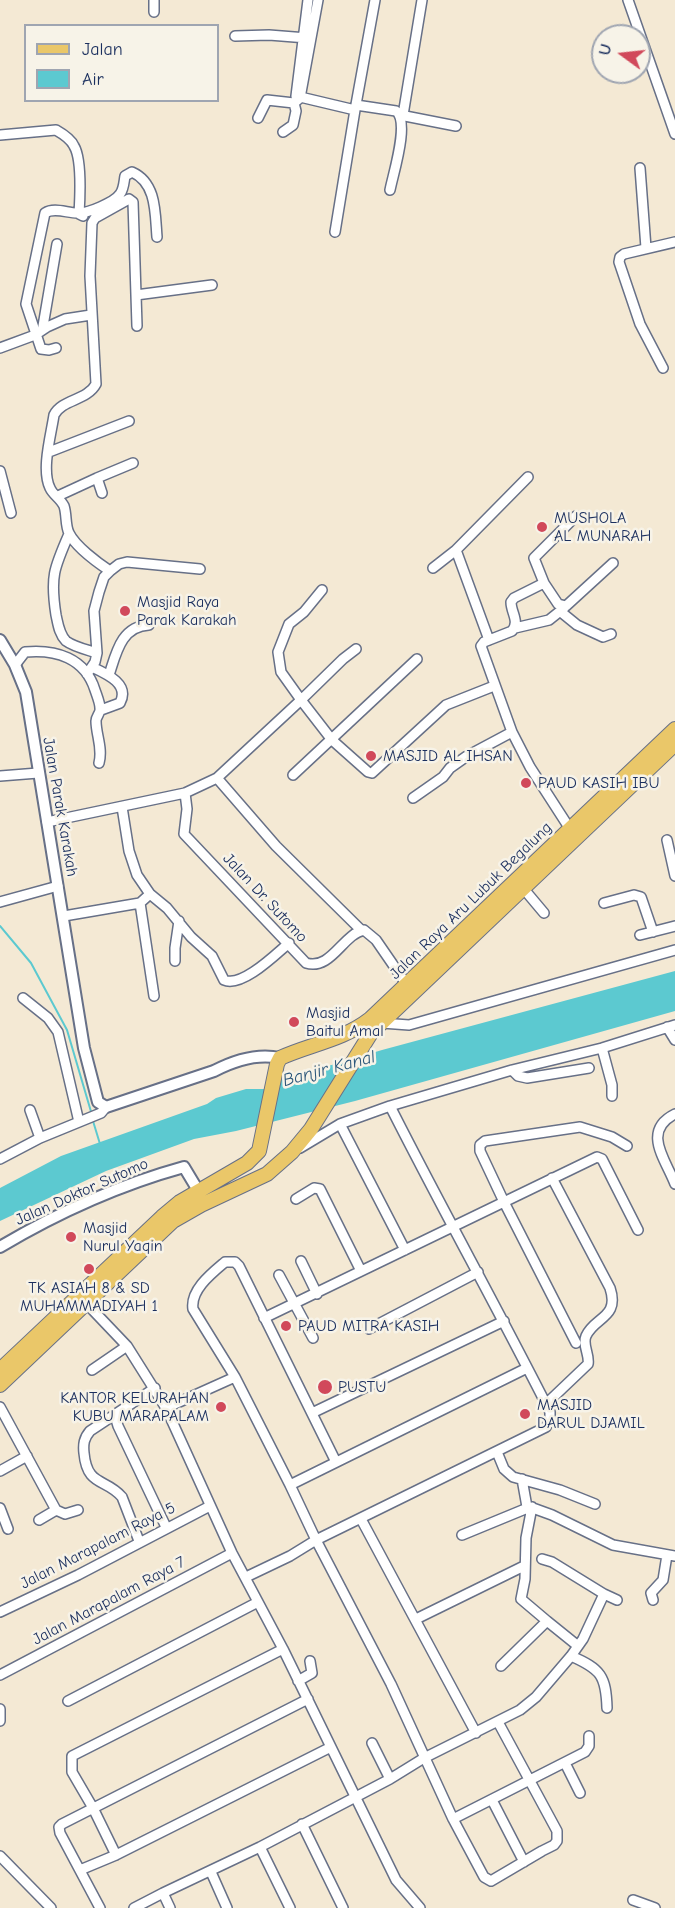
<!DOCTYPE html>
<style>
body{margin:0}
#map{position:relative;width:675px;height:1908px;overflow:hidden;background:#f4e9d4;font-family:"Comic Neue",sans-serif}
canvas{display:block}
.legend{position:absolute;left:24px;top:24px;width:195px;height:78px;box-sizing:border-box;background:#f7f3e8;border:2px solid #9fa5b1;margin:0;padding:8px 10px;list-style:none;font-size:18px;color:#1b2f5e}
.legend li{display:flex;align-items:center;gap:12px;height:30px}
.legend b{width:30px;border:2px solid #9fa5b1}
.north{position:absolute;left:591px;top:24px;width:60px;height:60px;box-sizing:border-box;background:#f7f3e8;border:2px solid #9fa5b1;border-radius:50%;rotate:285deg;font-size:16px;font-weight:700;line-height:24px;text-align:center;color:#1b2f5e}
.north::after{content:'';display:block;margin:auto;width:21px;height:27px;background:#d1495b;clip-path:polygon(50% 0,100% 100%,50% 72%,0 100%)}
</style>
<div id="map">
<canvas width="675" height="1908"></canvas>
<ul class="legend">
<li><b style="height:8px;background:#eac769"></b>Jalan</li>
<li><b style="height:16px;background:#5cc9d0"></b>Air</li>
</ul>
<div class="north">U</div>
</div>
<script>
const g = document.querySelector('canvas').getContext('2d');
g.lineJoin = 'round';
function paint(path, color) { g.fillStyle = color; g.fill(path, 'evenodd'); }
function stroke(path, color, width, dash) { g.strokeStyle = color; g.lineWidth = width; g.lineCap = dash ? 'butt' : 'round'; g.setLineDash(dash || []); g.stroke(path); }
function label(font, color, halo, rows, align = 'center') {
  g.font = font + ' "Comic Neue",sans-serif'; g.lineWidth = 5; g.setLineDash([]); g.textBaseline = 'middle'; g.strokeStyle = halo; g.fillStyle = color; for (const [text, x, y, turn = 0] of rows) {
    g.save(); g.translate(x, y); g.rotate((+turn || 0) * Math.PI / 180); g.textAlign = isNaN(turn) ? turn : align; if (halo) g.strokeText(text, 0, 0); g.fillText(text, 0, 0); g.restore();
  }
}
paint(new Path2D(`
 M 675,971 L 675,1011 L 355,1101 L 236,1131 L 194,1139 L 106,1171 L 0,1221 L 0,1188 L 61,1156 L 207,1104 L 216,1098 L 246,1089 L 264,1089 L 281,1080 L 382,1050 Z`), '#5cc9d0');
stroke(new Path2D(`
 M 0,926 L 31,963 L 67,1030 L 92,1115
 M 93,1121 L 100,1144`), '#5cc9d0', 2);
const minor = new Path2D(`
 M 154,0 L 154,12
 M 308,0 L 296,96 L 355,110
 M 628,0 L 675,134
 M 235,36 L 269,35 L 307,38
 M 356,105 L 396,111 C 410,122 393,174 390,190
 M 400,115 L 456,126
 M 403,115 L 422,0
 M 258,118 L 267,100 L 294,103 L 300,98 L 318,0
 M 283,132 L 293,125 L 296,111 L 294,103
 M 0,135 L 56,130 C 63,134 71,139 74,146 C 82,159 80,198 79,214 L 83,216
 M 640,168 L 646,248
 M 335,232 L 355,110 L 375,0
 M 136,295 L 212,285
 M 44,329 L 43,326 L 57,244
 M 0,348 L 35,335 L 47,327 L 65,319 L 91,315
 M 56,348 L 49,350 L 41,349 L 26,304 L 45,213 C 54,207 67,213 77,213 C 87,214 115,202 120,194 C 124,189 124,181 125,176 L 132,172 C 157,183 155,214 157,237
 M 663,368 L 640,324 L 619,262 L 620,257 L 624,254 L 675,242
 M 49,452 L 129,421
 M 0,471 L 11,513
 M 97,478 L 133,463
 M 58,496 L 97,478 L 102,493
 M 69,534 C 54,568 50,577 56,615 C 58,624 59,634 66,641 C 74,647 88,650 97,653
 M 456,550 L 528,477
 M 433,568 L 456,550 L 489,640
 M 110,571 C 98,563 75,546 69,533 C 65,525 67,515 64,506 C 60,498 53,495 50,488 C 41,470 51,435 54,415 C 62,399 87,401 96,384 L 90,276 L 92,223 L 95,218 L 129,199 L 133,202 L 137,326
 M 544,583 L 558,604 L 566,606 L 613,563
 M 322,590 L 304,612 L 289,624 L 278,652 L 281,672 L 301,700 L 343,659 L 356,649
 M 561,612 L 577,625 L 603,637 L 611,634
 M 515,628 L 549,620 L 564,608
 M 15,665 L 25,652 C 56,649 85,658 95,690 C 97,696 100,703 100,708 C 101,713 96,716 96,721 C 96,735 103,748 99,763
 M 92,667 C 107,674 130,684 120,703 L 101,710
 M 87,674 L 95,662 L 97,653 L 94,611 L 99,592 L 104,577 L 110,571 L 119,564 L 127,562 L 200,569
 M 109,675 C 116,654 121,626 149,625
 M 293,775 L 417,659
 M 0,776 L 38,773
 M 217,778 L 276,846 L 361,930
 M 185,793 L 187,809 L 184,834 L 306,963 C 331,971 343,934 364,930 L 376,940 L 407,985
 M 413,798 L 443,777 L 450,768 L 467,756 L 512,732
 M 122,807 L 129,851 L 137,875 L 150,894 L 167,908 L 191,937 L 212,956 L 224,980 C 242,988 276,954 289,943
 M 47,822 L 185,793 L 217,778 L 301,700 L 332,740 L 368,772 L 372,773 L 446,705 L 494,686
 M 570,829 L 530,767 L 512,732 L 481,646 L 484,642 L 512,631 C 520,621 511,613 511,602 L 514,598 L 544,583 L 534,558 L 576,516
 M 667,840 L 675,876
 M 523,888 L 544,913
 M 0,902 L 58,886
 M 140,903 L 154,996
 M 604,903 L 634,895 L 641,897 L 653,932
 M 64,916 L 140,903 L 150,894
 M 640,935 L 675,926
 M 175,961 L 175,948 L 179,921
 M 23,998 L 48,1018 L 58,1032 L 79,1122
 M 382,1023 L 409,1025 L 675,950
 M 667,1027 L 675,1040
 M 602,1048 L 612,1085 L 612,1096
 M 512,1070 L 518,1076 L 527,1078 L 589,1068
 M 30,1110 L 40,1138
 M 675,1114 C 641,1131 666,1160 675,1184
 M 340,1124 L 405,1250
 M 300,1148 L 340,1124 L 390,1106 L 512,1070 L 602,1048 L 675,1025
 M 0,1159 L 40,1138 L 101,1113 L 106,1107
 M 296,1199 L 314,1188 L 320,1189 L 361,1271
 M 301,1261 L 317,1294
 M 279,1275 L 313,1338
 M 87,1304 L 127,1346 L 166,1408 L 232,1553 L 283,1649 L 396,1880 L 420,1908
 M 264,1318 L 597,1157 L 602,1159 L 638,1230
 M 369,1329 L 478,1272
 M 576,1343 L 504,1202 L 480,1151 L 480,1145 L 485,1141 L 580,1127 L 612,1137 L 627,1146
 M 92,1370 L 127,1346
 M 546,1404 L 588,1364 C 590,1355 582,1345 586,1336 C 594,1317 620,1318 610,1288 L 552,1178
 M 0,1407 L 56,1510 L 65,1514 L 78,1510
 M 166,1408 L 235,1377
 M 312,1413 L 504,1321
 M 115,1416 L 118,1426 L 166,1527
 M 497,1452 L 504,1469 L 513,1477 L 560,1490 L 595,1504
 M 336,1462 L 239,1266 L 235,1262 L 225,1262 C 212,1273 190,1290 193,1309 L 235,1377 L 290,1485 L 316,1540 L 391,1684 L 453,1819 L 484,1877 L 491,1881 L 542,1851 L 554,1845 L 557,1841 L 557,1831 L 498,1722
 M 0,1471 L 27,1456
 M 522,1479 L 527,1507
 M 290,1485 L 527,1368
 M 532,1507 L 526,1538 L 525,1579 L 521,1599 L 547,1621
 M 0,1508 L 8,1529
 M 361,1519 L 476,1733
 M 39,1520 L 56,1510
 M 462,1535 L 530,1507 L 552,1515 L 613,1545 L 675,1556
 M 139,1541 L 122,1497 C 106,1478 87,1487 84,1453 C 83,1444 84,1438 90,1431 L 155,1388
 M 542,1559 L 552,1562 L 604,1594
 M 246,1577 L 290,1556 L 316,1540 L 546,1427 L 550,1418 L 550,1412 C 498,1309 442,1209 390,1106
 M 653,1600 L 651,1593 L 663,1580 L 667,1555
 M 0,1612 L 78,1575 L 210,1506
 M 416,1619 L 524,1566
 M 571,1656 C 601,1669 606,1676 607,1708
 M 501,1666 L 547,1621 L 578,1646
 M 0,1675 L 232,1553
 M 298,1681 L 312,1673 L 310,1661
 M 68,1701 L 258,1602
 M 0,1709 L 0,1721
 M 372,1743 L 390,1779
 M 565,1763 L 580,1793
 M 492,1800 L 524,1862
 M 453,1819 L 585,1752 L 589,1746 L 589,1736
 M 302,1824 L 343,1908
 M 260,1847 L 290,1908
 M 116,1855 L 93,1808 L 72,1772 L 72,1756 L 283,1649
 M 0,1856 L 51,1908
 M 80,1870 L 116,1855 L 331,1747
 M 211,1872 L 227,1908
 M 163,1893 L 170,1908
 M 633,1900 L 655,1908
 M 100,1908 L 60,1833 L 59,1827 L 62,1824 L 308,1699
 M 134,1908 L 163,1893 L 260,1847 L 390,1779 L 424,1758 L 520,1710 L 536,1697 L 571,1656 L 583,1639 L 604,1594 L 617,1600`);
const tertiary = new Path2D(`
 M 0,640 L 15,665 L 26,692 L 84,1048 L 98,1102 L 106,1107 L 214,1071 C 235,1060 257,1053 280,1058
 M 0,1247 C 57,1213 119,1185 184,1167 L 199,1192`);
const primary = new Path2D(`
 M 0,1370 L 162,1217 L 180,1202 L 247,1163 L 259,1151 L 277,1064 L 280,1058 C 311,1044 343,1040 370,1019 L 675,729
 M 0,1385 L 173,1221 L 201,1205 L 267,1174 L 292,1152 L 311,1129 L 371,1033 L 675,744`);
stroke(minor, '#677087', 12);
stroke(tertiary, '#677087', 14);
stroke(primary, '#677087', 16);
stroke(minor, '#fff', 9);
stroke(tertiary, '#fff', 10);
stroke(primary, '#eac769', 14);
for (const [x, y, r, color] of [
 [542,527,6,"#d1495b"],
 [125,611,6,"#d1495b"],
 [371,756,6,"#d1495b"],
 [526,783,6,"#d1495b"],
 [294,1022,6,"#d1495b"],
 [71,1237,6,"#d1495b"],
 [89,1269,6,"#d1495b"],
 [286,1326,6,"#d1495b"],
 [325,1387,8,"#d1495b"],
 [221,1407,6,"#d1495b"],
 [525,1414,6,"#d1495b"]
]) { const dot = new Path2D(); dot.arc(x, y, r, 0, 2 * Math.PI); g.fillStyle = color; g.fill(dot); stroke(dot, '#f7f3e8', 2); }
label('16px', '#1b2f5e', '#f7f3e8', [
 ["MUSHOLA",554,518],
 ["AL MUNARAH",554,536],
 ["Masjid Raya",137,602],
 ["Parak Karakah",137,620],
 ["MASJID AL IHSAN",383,756],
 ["PAUD KASIH IBU",538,783],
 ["Masjid",306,1013],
 ["Baitul Amal",306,1031],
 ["Masjid",83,1228],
 ["Nurul Yaqin",83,1246],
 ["TK ASIAH 8 & SD",89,1288,"center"],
 ["MUHAMMADIYAH 1",89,1306,"center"],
 ["PAUD MITRA KASIH",298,1326],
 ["PUSTU",338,1387],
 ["KANTOR KELURAHAN",209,1398,"right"],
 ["KUBU MARAPALAM",209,1416,"right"],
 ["MASJID",537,1405],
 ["DARUL DJAMIL",537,1423]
], 'left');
label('16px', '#1b2f5e', '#f7f3e8', [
 ["Jalan Parak Karakah",60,807,80],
 ["Jalan Dr. Sutomo",265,898,47],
 ["Jalan Raya Aru Lubuk Begalung",471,901,-44],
 ["Jalan Doktor Sutomo",82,1192,-24],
 ["Jalan Marapalam Raya 5",98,1546,-27],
 ["Jalan Marapalam Raya 7",109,1601,-28]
]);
label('italic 18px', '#2b567a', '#f7f3e8', [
 ["Banjir Kanal",329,1069,-15]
]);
</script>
